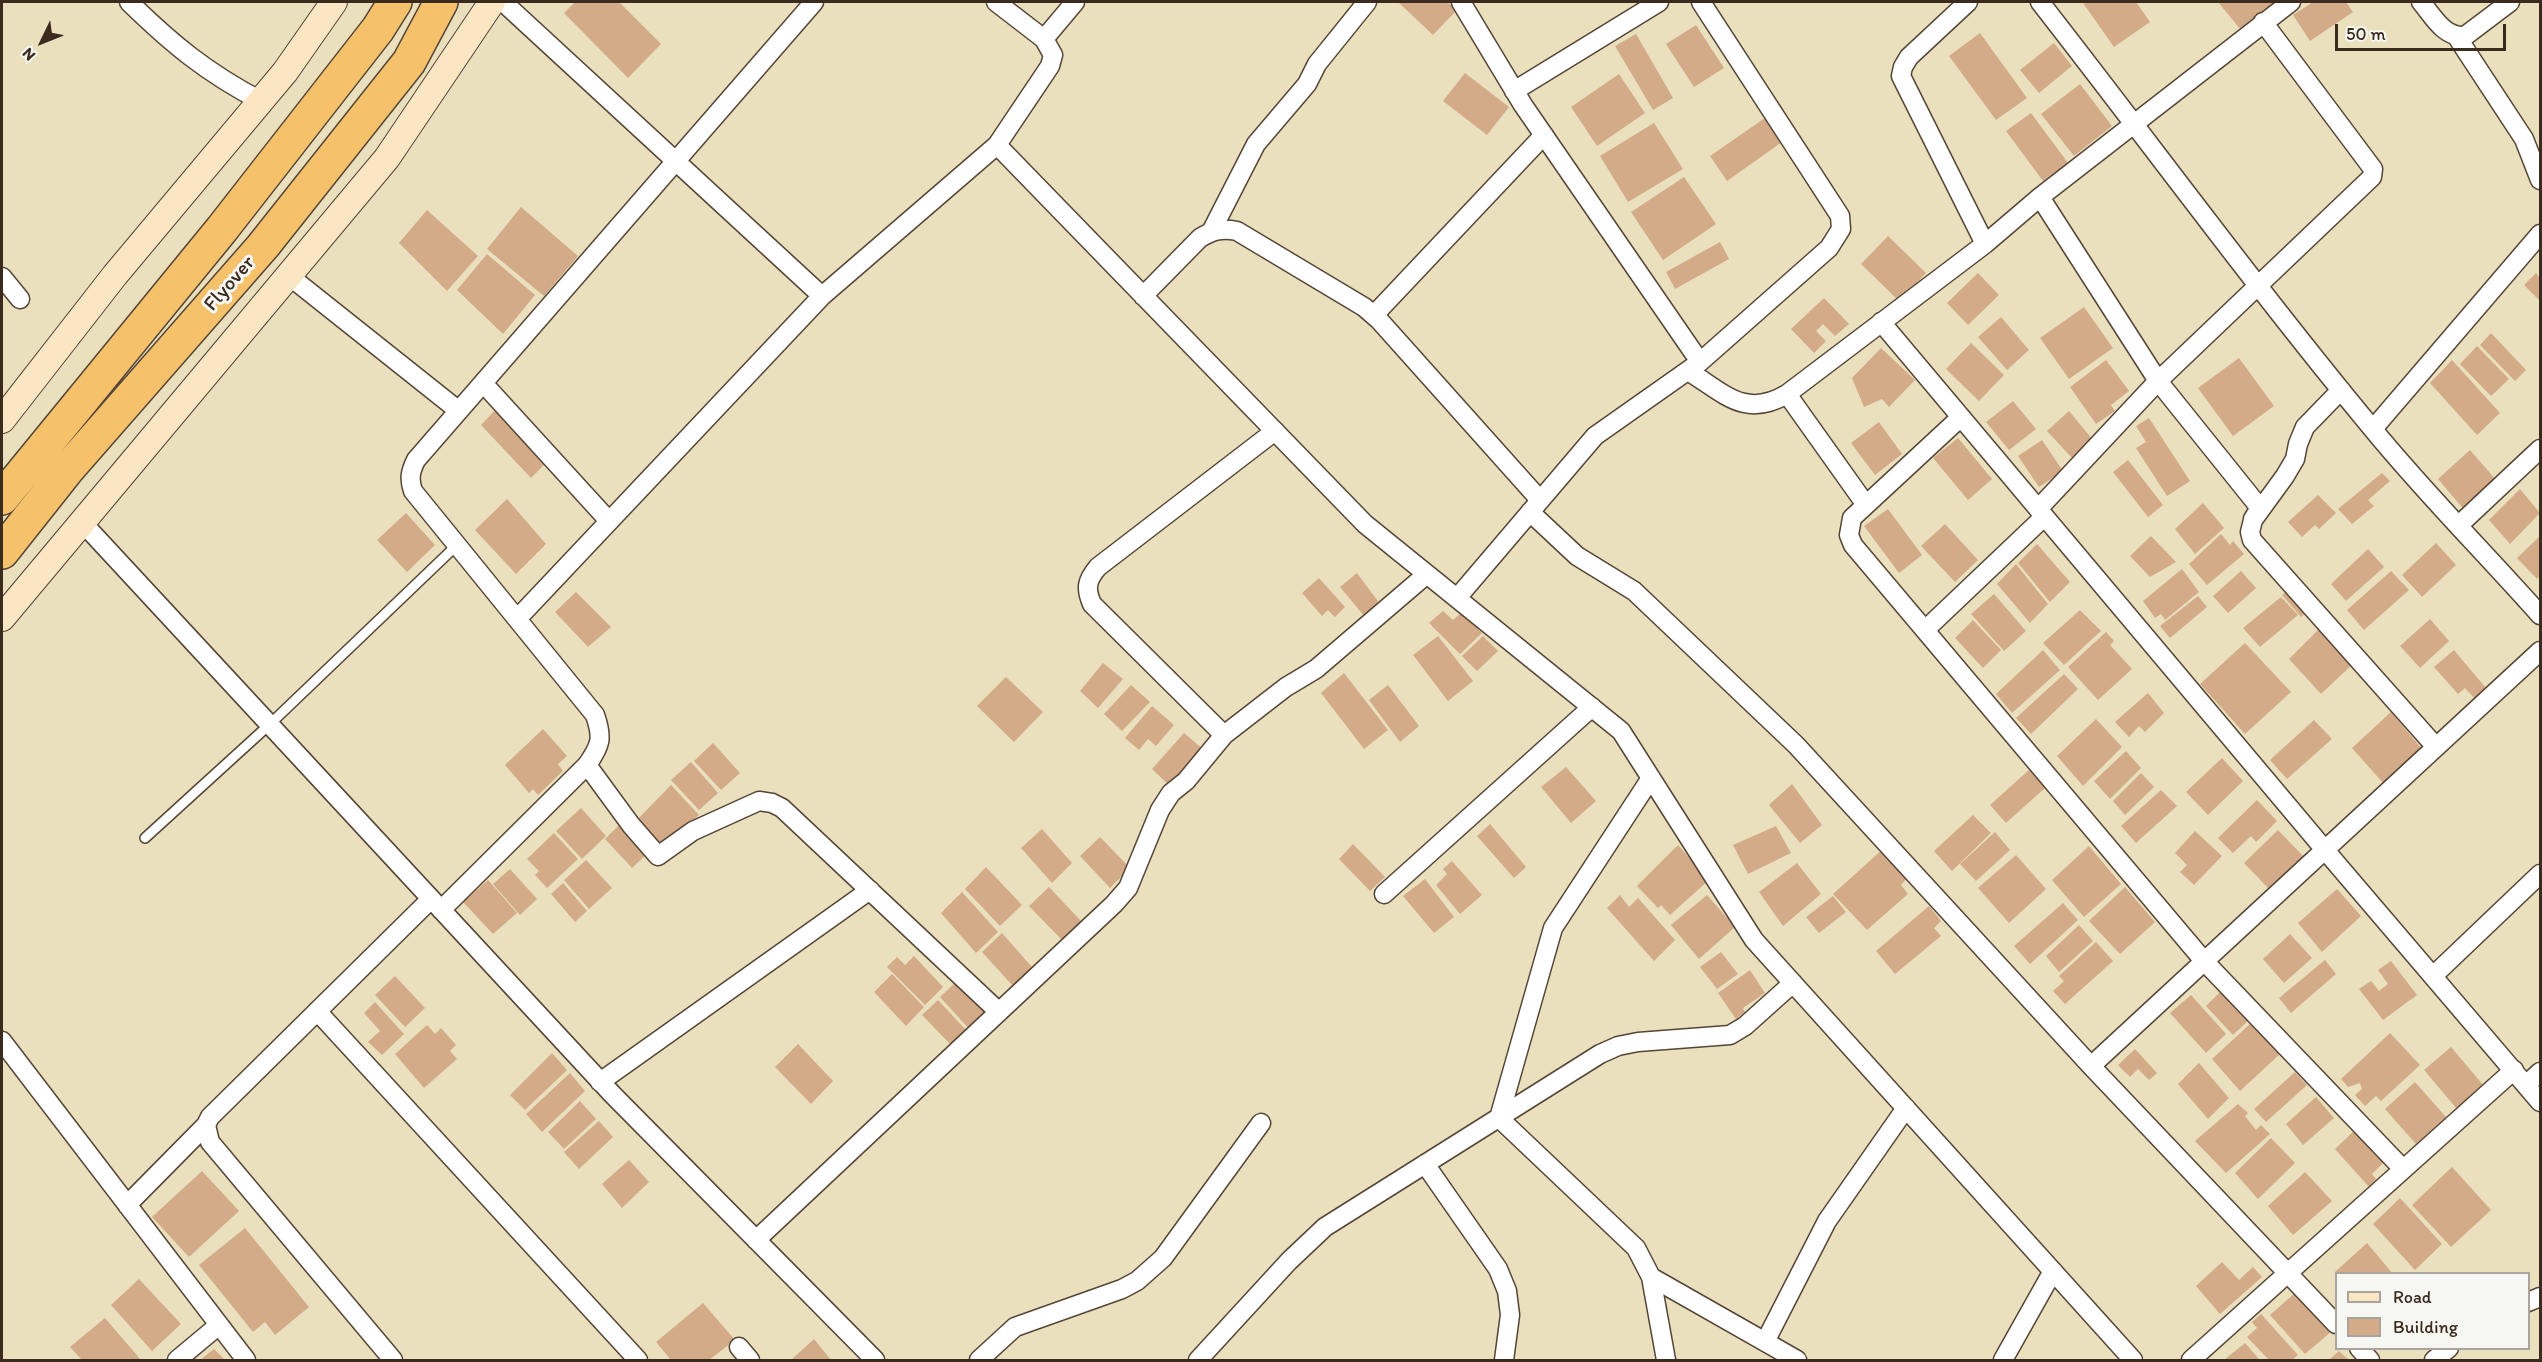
<!DOCTYPE html>
<style>
body{margin:0}
#map{position:relative;width:2542px;height:1362px;overflow:hidden;background:#eae0be;font-family:Itim,sans-serif}
canvas{display:block}
.frame{position:absolute;inset:0;border:3px solid #3b2a1e;pointer-events:none}
.legend{position:absolute;left:2335px;top:1272px;width:195px;height:78px;box-sizing:border-box;background:#f6f6f2;border:2px solid #aba49d;margin:0;padding:8px 10px;list-style:none;font-size:18px;color:#3b2a1e}
.legend li{display:flex;align-items:center;gap:12px;height:30px}
.legend b{width:30px;border:2px solid #aba49d}
.north{position:absolute;left:12px;top:12px;width:60px;height:60px;-webkit-text-stroke:4px #f6f6f2;paint-order:stroke;rotate:227deg;font-size:16px;font-weight:700;line-height:24px;text-align:center;color:#3b2a1e}
.north::after{content:'';display:block;margin:auto;width:21px;height:27px;background:#3b2a1e;clip-path:polygon(50% 0,100% 100%,50% 72%,0 100%)}
.scale{position:absolute;left:2335px;top:24px;width:171px;height:27px;box-sizing:border-box;border:3px solid #3b2a1e;border-top:0;padding-left:8px;font-size:18px;line-height:21px;white-space:nowrap;color:#3b2a1e;-webkit-text-stroke:4px #f6f6f2;paint-order:stroke}
</style>
<div id="map">
<canvas width="2542" height="1362"></canvas>
<div class="frame"></div>
<ul class="legend">
<li><b style="height:8px;background:#fbe6c4"></b>Road</li>
<li><b style="height:16px;background:#d3ab88"></b>Building</li>
</ul>
<div class="north">N</div>
<div class="scale">50 m</div>
</div>
<script>
const g = document.querySelector('canvas').getContext('2d');
g.lineJoin = 'round';
function paint(path, color) { g.fillStyle = color; g.fill(path, 'evenodd'); }
function stroke(path, color, width, dash) { g.strokeStyle = color; g.lineWidth = width; g.lineCap = dash ? 'butt' : 'round'; g.setLineDash(dash || []); g.stroke(path); }
function label(font, color, halo, rows, align = 'center') {
  g.font = font + ' Itim,sans-serif'; g.lineWidth = 6; g.setLineDash([]); g.textBaseline = 'middle'; g.strokeStyle = halo; g.fillStyle = color; for (const [text, x, y, turn = 0] of rows) {
    g.save(); g.translate(x, y); g.rotate((+turn || 0) * Math.PI / 180); g.textAlign = isNaN(turn) ? turn : align; if (halo) g.strokeText(text, 0, 0); g.fillText(text, 0, 0); g.restore();
  }
}
paint(new Path2D(`
 M 575,2 L 619,2 L 661,44 L 628,78 L 564,13 Z
 M 1398,2 L 1447,2 L 1457,10 L 1433,35 Z
 M 2085,2 L 2136,2 L 2150,22 L 2114,47 L 2083,3 Z
 M 2218,2 L 2276,2 L 2241,30 Z
 M 2313,2 L 2346,2 L 2353,12 L 2310,41 L 2293,15 Z
 M 1696,25 L 1724,68 L 1694,87 L 1666,44 Z
 M 1980,33 L 2027,98 L 1996,120 L 1949,56 Z
 M 1636,34 L 1673,98 L 1653,110 L 1615,46 Z
 M 2054,43 L 2072,66 L 2039,93 L 2020,70 Z
 M 1465,73 L 1509,107 L 1487,135 L 1443,101 Z
 M 1619,74 L 1645,113 L 1597,146 L 1571,107 Z
 M 2080,84 L 2112,126 L 2074,156 L 2041,114 Z
 M 2031,113 L 2068,163 L 2043,181 L 2006,131 Z
 M 1765,118 L 1782,142 L 1727,181 L 1710,156 Z
 M 1654,123 L 1683,169 L 1628,202 L 1600,156 Z
 M 1684,177 L 1716,224 L 1663,260 L 1631,212 Z
 M 521,207 L 578,256 L 544,296 L 487,249 Z
 M 427,210 L 478,256 L 447,291 L 399,243 Z
 M 1888,236 L 1926,273 L 1899,301 L 1861,264 Z
 M 1720,242 L 1729,259 L 1675,289 L 1666,272 Z
 M 487,254 L 535,295 L 503,334 L 457,290 Z
 M 1978,273 L 1999,295 L 1968,325 L 1947,303 Z
 M 2536,273 L 2540,278 L 2540,301 L 2524,285 Z
 M 1824,298 L 1849,324 L 1835,336 L 1823,324 L 1816,331 L 1826,341 L 1814,353 L 1791,329 Z
 M 2084,307 L 2113,348 L 2069,379 L 2040,338 Z
 M 2001,317 L 2029,350 L 2007,370 L 1978,337 Z
 M 2491,333 L 2526,370 L 2515,381 L 2480,345 Z
 M 1971,343 L 2004,375 L 1979,401 L 1946,369 Z
 M 2477,346 L 2509,379 L 2491,396 L 2460,364 Z
 M 1881,348 L 1915,380 L 1889,407 L 1882,399 L 1864,407 L 1852,378 Z
 M 2239,358 L 2274,406 L 2233,436 L 2198,388 Z
 M 2106,360 L 2129,391 L 2111,405 L 2115,411 L 2096,424 L 2070,387 Z
 M 2452,360 L 2500,413 L 2477,435 L 2430,383 Z
 M 2013,401 L 2036,429 L 2009,450 L 1986,422 Z
 M 498,407 L 549,460 L 531,478 L 481,425 Z
 M 2069,411 L 2093,440 L 2072,458 L 2047,431 Z
 M 2149,418 L 2190,481 L 2167,496 L 2136,448 L 2146,442 L 2136,426 Z
 M 1879,422 L 1902,454 L 1875,475 L 1851,443 Z
 M 1958,438 L 1992,479 L 1968,500 L 1933,458 Z
 M 2042,440 L 2063,471 L 2039,487 L 2018,456 Z
 M 2470,450 L 2497,481 L 2466,512 L 2438,479 Z
 M 2128,460 L 2163,505 L 2148,517 L 2113,472 Z
 M 2382,473 L 2390,481 L 2368,500 L 2374,506 L 2352,524 L 2338,509 Z
 M 2520,489 L 2540,513 L 2510,544 L 2489,520 Z
 M 2318,495 L 2336,513 L 2319,529 L 2315,525 L 2302,537 L 2288,522 Z
 M 507,499 L 546,544 L 516,574 L 475,530 Z
 M 2203,503 L 2224,528 L 2195,554 L 2175,529 Z
 M 1888,509 L 1922,555 L 1899,573 L 1864,526 Z
 M 406,513 L 435,545 L 407,572 L 377,540 Z
 M 1945,524 L 1978,560 L 1955,582 L 1921,546 Z
 M 2221,534 L 2230,545 L 2233,541 L 2244,554 L 2207,585 L 2189,564 Z
 M 2151,536 L 2176,562 L 2150,577 L 2130,556 Z
 M 2540,536 L 2540,575 L 2537,579 L 2517,558 Z
 M 2436,543 L 2456,565 L 2422,597 L 2402,575 Z
 M 2037,544 L 2070,582 L 2050,602 L 2018,563 Z
 M 2368,549 L 2384,567 L 2346,601 L 2331,584 Z
 M 2016,564 L 2048,604 L 2030,623 L 1997,584 Z
 M 2182,569 L 2199,592 L 2165,620 L 2161,614 L 2155,618 L 2143,601 Z
 M 2241,571 L 2256,588 L 2228,613 L 2213,596 Z
 M 2391,571 L 2409,590 L 2364,630 L 2347,610 Z
 M 1357,573 L 1380,604 L 1365,617 L 1340,587 Z
 M 1319,578 L 1345,607 L 1335,617 L 1328,610 L 1322,616 L 1302,593 Z
 M 2292,587 L 2310,609 L 2301,617 L 2282,595 Z
 M 576,592 L 611,627 L 588,647 L 555,612 Z
 M 1994,594 L 2026,631 L 2004,651 L 1971,614 Z
 M 2198,596 L 2207,607 L 2170,638 L 2160,626 Z
 M 2281,597 L 2298,615 L 2260,647 L 2243,628 Z
 M 2080,610 L 2101,631 L 2064,665 L 2043,643 Z
 M 1443,611 L 1453,620 L 1461,613 L 1482,633 L 1460,654 L 1429,623 Z
 M 2430,619 L 2449,641 L 2420,668 L 2400,646 Z
 M 1973,620 L 2001,650 L 1983,668 L 1955,638 Z
 M 2324,624 L 2356,661 L 2321,694 L 2289,659 Z
 M 2106,632 L 2114,641 L 2110,645 L 2132,669 L 2098,700 L 2068,667 Z
 M 1438,636 L 1473,681 L 1448,701 L 1413,655 Z
 M 1483,636 L 1498,651 L 1477,671 L 1462,656 Z
 M 2245,643 L 2291,692 L 2245,734 L 2200,684 Z
 M 2043,650 L 2060,670 L 2012,713 L 1996,694 Z
 M 2454,650 L 2486,688 L 2474,698 L 2465,688 L 2458,694 L 2434,667 Z
 M 1103,663 L 1123,679 L 1098,708 L 1080,691 Z
 M 1344,673 L 1388,730 L 1364,749 L 1321,693 Z
 M 2064,674 L 2078,689 L 2031,734 L 2016,718 Z
 M 1006,677 L 1043,712 L 1014,742 L 977,706 Z
 M 1131,685 L 1150,702 L 1122,731 L 1104,714 Z
 M 1388,685 L 1419,726 L 1400,742 L 1369,700 Z
 M 2148,693 L 2164,713 L 2145,732 L 2139,726 L 2129,737 L 2115,722 Z
 M 1152,706 L 1174,725 L 1156,746 L 1148,739 L 1139,750 L 1125,738 Z
 M 2391,712 L 2422,749 L 2384,784 L 2352,748 Z
 M 2096,719 L 2122,747 L 2083,786 L 2057,756 Z
 M 2314,720 L 2332,739 L 2287,779 L 2270,760 Z
 M 543,729 L 567,756 L 558,764 L 563,771 L 538,795 L 533,789 L 529,793 L 505,765 Z
 M 1184,733 L 1204,750 L 1172,788 L 1152,769 Z
 M 713,743 L 740,773 L 721,790 L 694,761 Z
 M 2126,751 L 2141,768 L 2110,799 L 2094,781 Z
 M 2222,758 L 2243,781 L 2208,815 L 2186,792 Z
 M 691,762 L 718,793 L 699,810 L 671,780 Z
 M 1566,767 L 1596,801 L 1571,823 L 1541,787 Z
 M 2029,770 L 2045,788 L 2006,823 L 1990,805 Z
 M 2141,773 L 2154,787 L 2125,815 L 2113,801 Z
 M 1792,784 L 1822,825 L 1800,843 L 1769,805 Z
 M 671,785 L 699,815 L 658,850 L 634,823 Z
 M 2161,790 L 2177,806 L 2136,843 L 2121,826 Z
 M 2257,800 L 2277,821 L 2256,842 L 2251,836 L 2233,853 L 2218,838 Z
 M 581,808 L 606,836 L 582,859 L 556,831 Z
 M 1973,815 L 1991,833 L 1952,871 L 1934,851 Z
 M 622,822 L 650,851 L 632,868 L 605,839 Z
 M 1490,824 L 1526,867 L 1514,878 L 1477,836 Z
 M 1776,826 L 1791,853 L 1748,874 L 1733,845 Z
 M 1042,829 L 1072,863 L 1052,883 L 1021,848 Z
 M 2278,830 L 2304,857 L 2268,888 L 2244,863 Z
 M 2195,831 L 2222,856 L 2194,885 L 2180,872 L 2187,865 L 2175,853 Z
 M 1995,832 L 2010,850 L 1976,881 L 1960,864 Z
 M 554,833 L 578,859 L 547,888 L 535,875 L 539,871 L 527,859 Z
 M 1100,837 L 1130,868 L 1110,888 L 1080,856 Z
 M 1353,844 L 1385,877 L 1370,891 L 1339,859 Z
 M 1678,845 L 1709,880 L 1670,915 L 1661,905 L 1658,908 L 1637,886 Z
 M 2089,846 L 2121,884 L 2084,917 L 2052,880 Z
 M 1884,848 L 1908,877 L 1901,885 L 1908,894 L 1867,930 L 1833,894 Z
 M 2016,855 L 2046,889 L 2009,923 L 1978,888 Z
 M 586,860 L 612,888 L 589,909 L 564,880 Z
 M 1452,861 L 1482,895 L 1460,914 L 1436,885 L 1447,874 L 1443,869 Z
 M 1797,863 L 1821,894 L 1783,926 L 1759,892 Z
 M 986,867 L 1022,905 L 1000,926 L 965,889 Z
 M 510,869 L 537,899 L 520,915 L 493,884 Z
 M 1425,879 L 1454,917 L 1434,933 L 1403,896 Z
 M 488,880 L 517,913 L 493,934 L 463,902 Z
 M 563,883 L 587,911 L 575,922 L 551,894 Z
 M 1049,887 L 1081,921 L 1062,940 L 1029,906 Z
 M 2125,887 L 2155,922 L 2120,954 L 2089,921 Z
 M 2337,889 L 2361,916 L 2322,952 L 2298,923 Z
 M 962,892 L 998,932 L 976,953 L 941,913 Z
 M 1620,895 L 1629,907 L 1638,898 L 1675,940 L 1654,961 L 1607,908 Z
 M 1707,895 L 1735,927 L 1699,959 L 1671,925 Z
 M 1833,896 L 1846,912 L 1819,933 L 1806,917 Z
 M 2063,903 L 2078,920 L 2030,964 L 2014,946 Z
 M 1929,906 L 1941,921 L 1934,928 L 1941,936 L 1895,974 L 1876,951 Z
 M 2079,925 L 2093,941 L 2059,972 L 2046,956 Z
 M 1002,933 L 1032,967 L 1013,986 L 982,952 Z
 M 2290,934 L 2312,958 L 2284,983 L 2263,959 Z
 M 2096,942 L 2113,961 L 2065,1004 L 2053,991 L 2064,981 L 2059,976 Z
 M 1721,952 L 1738,974 L 1717,989 L 1700,967 Z
 M 914,956 L 943,987 L 925,1005 L 887,967 L 897,957 L 905,965 Z
 M 2325,960 L 2336,974 L 2291,1013 L 2279,998 Z
 M 2391,961 L 2417,995 L 2383,1020 L 2359,989 L 2371,981 L 2379,991 L 2388,984 L 2378,970 Z
 M 1750,970 L 1765,993 L 1743,1008 L 1745,1012 L 1736,1019 L 1718,993 Z
 M 892,974 L 924,1007 L 906,1026 L 874,992 Z
 M 395,976 L 425,1008 L 405,1027 L 375,995 Z
 M 957,981 L 988,1014 L 971,1031 L 940,997 Z
 M 2223,989 L 2251,1018 L 2233,1035 L 2206,1006 Z
 M 2191,995 L 2226,1034 L 2206,1053 L 2170,1013 Z
 M 938,1000 L 967,1031 L 952,1046 L 922,1015 Z
 M 375,1002 L 404,1034 L 382,1055 L 368,1042 L 380,1031 L 364,1013 Z
 M 2251,1023 L 2281,1053 L 2240,1091 L 2212,1059 Z
 M 427,1025 L 435,1034 L 441,1028 L 456,1045 L 450,1051 L 457,1059 L 424,1088 L 395,1054 Z
 M 2390,1033 L 2420,1065 L 2381,1101 L 2376,1096 L 2365,1106 L 2355,1095 L 2362,1089 L 2360,1083 L 2348,1087 L 2341,1079 Z
 M 798,1044 L 833,1081 L 811,1104 L 775,1067 Z
 M 2451,1047 L 2484,1086 L 2457,1109 L 2424,1070 Z
 M 2135,1049 L 2157,1073 L 2149,1080 L 2138,1069 L 2130,1077 L 2118,1065 Z
 M 552,1053 L 567,1070 L 525,1110 L 510,1095 Z
 M 2199,1063 L 2229,1098 L 2208,1119 L 2178,1084 Z
 M 2295,1072 L 2307,1085 L 2266,1122 L 2254,1109 Z
 M 570,1073 L 585,1091 L 542,1132 L 526,1114 Z
 M 2415,1082 L 2446,1117 L 2416,1144 L 2385,1109 Z
 M 2316,1097 L 2334,1118 L 2303,1145 L 2286,1124 Z
 M 580,1101 L 596,1119 L 564,1149 L 548,1132 Z
 M 2238,1104 L 2248,1113 L 2245,1116 L 2256,1130 L 2261,1125 L 2270,1134 L 2226,1173 L 2195,1141 Z
 M 599,1121 L 613,1137 L 579,1169 L 564,1152 Z
 M 2357,1128 L 2386,1160 L 2372,1174 L 2376,1179 L 2369,1187 L 2335,1149 Z
 M 2271,1138 L 2295,1163 L 2258,1199 L 2235,1173 Z
 M 629,1160 L 649,1182 L 622,1208 L 602,1184 Z
 M 2452,1167 L 2491,1210 L 2451,1247 L 2412,1205 Z
 M 202,1171 L 239,1211 L 189,1257 L 152,1217 Z
 M 2305,1172 L 2332,1201 L 2293,1235 L 2268,1206 Z
 M 2400,1198 L 2442,1244 L 2415,1270 L 2373,1224 Z
 M 245,1228 L 309,1307 L 275,1335 L 265,1322 L 253,1332 L 199,1265 Z
 M 2367,1243 L 2393,1274 L 2336,1274 L 2335,1272 Z
 M 2222,1262 L 2239,1280 L 2253,1267 L 2262,1277 L 2220,1314 L 2196,1286 Z
 M 139,1279 L 181,1324 L 152,1351 L 111,1305 Z
 M 2296,1292 L 2332,1331 L 2305,1354 L 2270,1315 Z
 M 703,1303 L 735,1340 L 709,1360 L 671,1360 L 656,1342 Z
 M 2261,1314 L 2298,1355 L 2292,1360 L 2269,1360 L 2247,1337 L 2257,1328 L 2252,1322 Z
 M 105,1318 L 141,1360 L 82,1360 L 70,1347 Z
 M 814,1339 L 831,1360 L 791,1360 Z
 M 2245,1343 L 2260,1360 L 2224,1360 Z
 M 214,1349 L 225,1360 L 200,1360 Z
 M 2339,1351 L 2349,1360 L 2329,1360 Z`), '#d3ab88');
const lane = new Path2D(`
 M 145,838 L 269,725 L 457,545`);
const street = new Path2D(`
 M 129,2 C 172,44 207,73 261,101
 M 503,2 L 822,296 L 997,145 L 1365,524 L 1621,731 L 1754,940 L 2133,1360
 M 996,2 L 1044,39 L 1053,55 L 1050,66 L 997,145
 M 1461,2 L 1523,105 L 1700,362
 M 1968,2 L 1909,57 L 1903,67 L 1901,76 L 1985,244
 M 2040,2 C 2150,143 2256,288 2371,427 C 2424,492 2484,552 2540,615
 M 2421,2 C 2433,16 2444,38 2465,36 L 2510,2
 M 2457,37 L 2524,139 L 2540,180
 M 1044,39 L 1075,2
 M 1514,91 L 1659,2
 M 2040,197 L 2158,381 L 2260,508 L 2253,519
 M 1211,232 L 1256,144 L 1307,84 L 1317,64 L 1367,2
 M 288,275 L 459,411
 M 2,277 L 20,299
 M 1143,296 L 1200,238 C 1213,230 1222,228 1237,231 L 1364,307 L 1379,320 L 1540,500
 M 1374,315 L 1544,135
 M 1881,322 L 2325,850 L 2540,1102
 M 1688,371 C 1724,393 1745,419 1787,394 L 1985,244 L 2040,197 L 2291,2
 M 483,383 L 609,521
 M 2341,390 L 2305,427 L 2298,444 L 2295,459 L 2285,476 L 2253,520 L 2250,532 L 2252,540 L 2436,747
 M 1787,394 L 1866,505
 M 1961,417 L 1852,518 L 1849,535 L 1853,545 L 2204,961 L 2403,1169
 M 2373,429 L 2540,234
 M 2038,509 L 2158,381 L 2372,177 L 2373,169 L 2263,22
 M 1530,512 L 1577,556 L 1634,591 L 1796,745 L 2091,1066 L 2336,1324
 M 81,521 L 612,1094 L 875,1360
 M 2459,525 L 2540,449
 M 1457,598 L 1595,436 L 1700,362 L 1829,248 L 1841,229 L 1840,216 L 1701,2
 M 517,619 L 822,296
 M 1925,630 L 2044,517
 M 1224,735 L 1092,604 C 1085,588 1087,580 1098,567 L 1275,431
 M 587,765 L 631,825 L 658,856 L 693,831 L 759,801 L 772,803 L 782,808 L 999,1012
 M 1651,778 L 1553,928 L 1499,1118 L 1636,1248 L 1651,1277 L 1666,1360
 M 1384,894 L 1592,707
 M 441,910 L 587,765 C 601,745 603,738 595,715 L 413,491 C 409,479 410,472 416,460 L 814,2
 M 2433,976 L 2540,874
 M 317,1011 L 638,1360
 M 2,1041 L 246,1360
 M 2091,1066 L 2540,651
 M 600,1082 L 870,890
 M 2526,1085 L 2540,1072
 M 1425,1164 L 1498,1269 L 1507,1291 L 1510,1315 L 1504,1360
 M 127,1205 L 206,1125
 M 756,1240 L 1114,904 L 1128,888 L 1160,810 L 1171,793 L 1186,781 L 1224,735 L 1286,687 L 1316,669 L 1427,574
 M 1651,1277 L 1797,1360
 M 2528,1302 L 2540,1297
 M 1765,1342 L 1827,1221 L 1906,1108
 M 739,1347 L 750,1360
 M 2359,1348 L 2370,1360
 M 177,1360 L 219,1325
 M 393,1360 L 210,1142 L 206,1125 L 210,1117 L 431,899
 M 979,1360 L 1015,1327 L 1122,1289 L 1137,1281 L 1163,1258 L 1261,1123
 M 1198,1360 L 1289,1261 L 1325,1227 L 1600,1054 L 1618,1046 L 1638,1042 L 1730,1035 L 1745,1026 L 1793,983
 M 2003,1360 L 2053,1271
 M 2191,1360 L 2514,1070
 M 2434,1360 L 2449,1348`);
const secondary = new Path2D(`
 M 2,420 L 115,275 L 285,72 L 334,2
 M 2,618 L 387,158 L 492,2`);
const highway = new Path2D(`
 M 2,498 L 222,229 L 378,29 L 395,2
 M 2,552 L 67,470 L 263,246 L 409,62 L 441,2`);
stroke(lane, '#554536', 12);
stroke(street, '#554536', 21);
stroke(secondary, '#554536', 28);
stroke(highway, '#554536', 36);
stroke(lane, '#fff', 9);
stroke(street, '#fff', 18);
stroke(secondary, '#fbe6c4', 26);
stroke(highway, '#f6c16b', 33);
label('21px', '#3b2a1e', '#f6f6f2', [
 ["Flyover",230,284,-49]
]);
</script>
